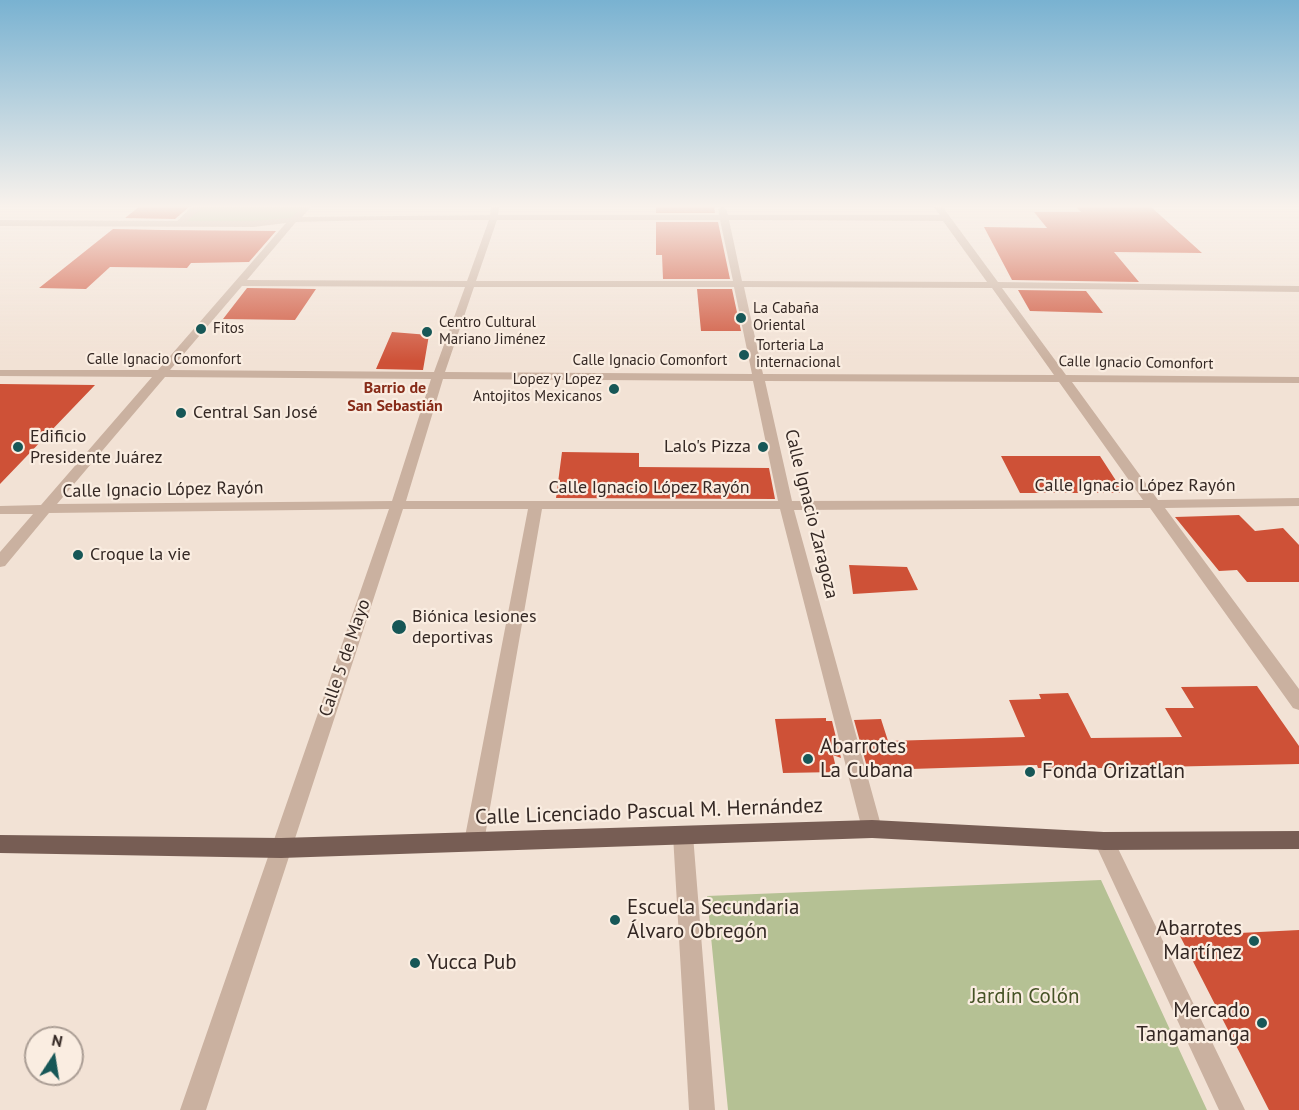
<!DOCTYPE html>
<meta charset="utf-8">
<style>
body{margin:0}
#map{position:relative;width:1299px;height:1110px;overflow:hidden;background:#f2e2d5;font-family:"PT Sans",sans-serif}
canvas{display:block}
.north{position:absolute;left:24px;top:1026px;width:60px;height:60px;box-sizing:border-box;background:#faede1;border:2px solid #ab9e95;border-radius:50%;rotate:12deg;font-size:16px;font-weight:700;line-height:24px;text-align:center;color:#342824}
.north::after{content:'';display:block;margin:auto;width:21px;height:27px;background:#175757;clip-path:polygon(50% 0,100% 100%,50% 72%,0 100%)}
</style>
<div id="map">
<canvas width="1299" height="1110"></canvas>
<div class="north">N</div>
</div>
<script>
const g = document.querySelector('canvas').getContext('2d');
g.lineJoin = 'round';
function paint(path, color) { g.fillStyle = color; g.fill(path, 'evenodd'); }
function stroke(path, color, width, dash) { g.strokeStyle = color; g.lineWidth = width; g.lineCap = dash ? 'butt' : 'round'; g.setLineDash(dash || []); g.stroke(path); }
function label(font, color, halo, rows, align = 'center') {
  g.font = font + ' "PT Sans",sans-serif'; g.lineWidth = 4.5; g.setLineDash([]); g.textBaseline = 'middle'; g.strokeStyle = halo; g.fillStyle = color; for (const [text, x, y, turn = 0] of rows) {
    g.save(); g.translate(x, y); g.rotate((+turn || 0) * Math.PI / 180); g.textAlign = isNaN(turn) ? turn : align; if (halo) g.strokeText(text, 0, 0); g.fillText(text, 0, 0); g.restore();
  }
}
paint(new Path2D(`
 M 193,206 L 306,206 L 298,217 L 285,221 L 187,221 L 180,218 Z
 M 1101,880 L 1207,1110 L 728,1110 L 707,896 Z`), '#b5c194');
paint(new Path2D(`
 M 140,206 L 154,206 L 189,207 L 175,219 L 125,218 Z
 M 656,206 L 714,206 L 715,213 L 656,213 Z
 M 1075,206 L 1150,206 L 1202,253 L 1114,252 L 1139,282 L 1012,280 L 984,227 L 1047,228 L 1034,212 L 1081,212 Z
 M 656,222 L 718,222 L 730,279 L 663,279 L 662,255 L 656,255 Z
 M 113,229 L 162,230 L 276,231 L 249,262 L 191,263 L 187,268 L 110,267 L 86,289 L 39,288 Z
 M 247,288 L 316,289 L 295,320 L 223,319 Z
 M 697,289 L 732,289 L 741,331 L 701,331 Z
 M 1018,290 L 1086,291 L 1103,313 L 1030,311 Z
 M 392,332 L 429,335 L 423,370 L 376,369 Z
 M 0,384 L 95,385 L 0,484 Z
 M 562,452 L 639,453 L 639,467 L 769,468 L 775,499 L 556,498 Z
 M 1001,456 L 1100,456 L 1124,493 L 1020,493 Z
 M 1239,515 L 1255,531 L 1283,528 L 1299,545 L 1299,582 L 1247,582 L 1237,570 L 1219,571 L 1175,517 Z
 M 849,565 L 907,567 L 918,590 L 853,594 Z
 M 1257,686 L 1299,746 L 1299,764 L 1109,768 L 1038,768 L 1037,765 L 879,770 L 867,767 L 854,720 L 881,719 L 888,741 L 1025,737 L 1009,700 L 1041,699 L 1039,694 L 1068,693 L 1091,738 L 1182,737 L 1165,708 L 1194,708 L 1181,687 Z
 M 826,718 L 826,721 L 832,721 L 841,758 L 833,755 L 837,772 L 783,773 L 775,719 Z
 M 1299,930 L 1299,1110 L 1269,1110 L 1180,936 Z`), '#ce5137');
paint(new Path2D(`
 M 194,206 L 204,206 L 187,221 L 254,221 L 291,218 L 303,206 L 312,206 L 302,217 L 490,215 L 491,206 L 499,206 L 498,215 L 719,215 L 718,209 L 722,207 L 726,209 L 728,215 L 940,215 L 933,206 L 942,206 L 998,282 L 1299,286 L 1299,292 L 1002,288 L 1066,375 L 1299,377 L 1299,383 L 1072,382 L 1158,500 L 1299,498 L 1299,506 L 1165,508 L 1299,689 L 1299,710 L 1293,708 L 1150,508 L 794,510 L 882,829 L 879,835 L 872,838 L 865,835 L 862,829 L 780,509 L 542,509 L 484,842 L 481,849 L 474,851 L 467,849 L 464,842 L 528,509 L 403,509 L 206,1110 L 180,1110 L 389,509 L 49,513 L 5,566 L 0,567 L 0,552 L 33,514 L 0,514 L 0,506 L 41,505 L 152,377 L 0,376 L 0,370 L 158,370 L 286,223 L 254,227 L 0,226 L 0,220 L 177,221 ZM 381,220 L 489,220 L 467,281 L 247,280 L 296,222 ZM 497,220 L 720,220 L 733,281 L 476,281 ZM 729,220 L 943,221 L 987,282 L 742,281 ZM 242,286 L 465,287 L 434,372 L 170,370 ZM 474,287 L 734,287 L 752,374 L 445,372 ZM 744,287 L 992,288 L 1054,375 L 763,374 ZM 165,377 L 431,379 L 392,501 L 57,504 ZM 443,379 L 753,381 L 778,501 L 406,501 ZM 765,381 L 1059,382 L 1143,500 L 792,501 Z
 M 683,826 L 690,828 L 693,835 L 715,1110 L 689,1110 L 673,835 L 676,828 Z
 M 1104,832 L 1111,834 L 1245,1110 L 1219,1110 L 1094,841 L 1097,834 Z`), '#cab1a0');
paint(new Path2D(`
 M 872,820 L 1104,832 L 1299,831 L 1299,849 L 1104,850 L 872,838 L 281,858 L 0,853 L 0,835 L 281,838 Z`), '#775d54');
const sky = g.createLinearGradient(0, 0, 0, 362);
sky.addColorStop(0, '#79b2d1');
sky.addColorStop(0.57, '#f9f2ec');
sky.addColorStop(1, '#f9f2ec00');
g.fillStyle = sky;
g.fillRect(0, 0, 1299, 362);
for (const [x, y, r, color] of [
 [741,318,6,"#175757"],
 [201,329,6,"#175757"],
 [427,332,6,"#175757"],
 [744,355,6,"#175757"],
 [614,389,6,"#175757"],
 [181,413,6,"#175757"],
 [18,447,6,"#175757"],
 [763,447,6,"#175757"],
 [78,555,6,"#175757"],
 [399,627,8,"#175757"],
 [808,759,6,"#175757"],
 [1030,772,6,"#175757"],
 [615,920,6,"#175757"],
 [1254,941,6,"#175757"],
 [415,963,6,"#175757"],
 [1262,1023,6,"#175757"]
]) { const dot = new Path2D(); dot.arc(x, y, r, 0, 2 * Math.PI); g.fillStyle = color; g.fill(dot); stroke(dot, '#faede1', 2); }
label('15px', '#342824', '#faede1', [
 ["La Cabaña",753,309],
 ["Oriental",753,326],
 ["Centro Cultural",439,323],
 ["Mariano Jiménez",439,340],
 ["Fitos",213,329],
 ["Torteria La",756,346],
 ["internacional",756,363],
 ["Lopez y Lopez",602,380,"right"],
 ["Antojitos Mexicanos",602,397,"right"]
], 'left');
label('15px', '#342824', '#faede1', [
 ["Calle Ignacio Comonfort",164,360],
 ["Calle Ignacio Comonfort",650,361],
 ["Calle Ignacio Comonfort",1136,363,1]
]);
label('bold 16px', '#872b18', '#faede1', [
 ["Barrio de",395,388],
 ["San Sebastián",395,406]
]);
label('18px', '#342824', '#faede1', [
 ["Central San José",193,413],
 ["Edificio",30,437],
 ["Presidente Juárez",30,458],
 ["Lalo's Pizza",751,447,"right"],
 ["Croque la vie",90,555],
 ["Biónica lesiones",412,617],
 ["deportivas",412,638]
], 'left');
label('18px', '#342824', '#faede1', [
 ["Calle Ignacio López Rayón",1135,486],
 ["Calle Ignacio López Rayón",649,488],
 ["Calle Ignacio López Rayón",163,490,-1],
 ["Calle Ignacio Zaragoza",811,514,76],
 ["Calle 5 de Mayo",345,658,-71]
]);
label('21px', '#342824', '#faede1', [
 ["Abarrotes",820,747],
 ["La Cubana",820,771],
 ["Fonda Orizatlan",1042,772],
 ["Escuela Secundaria",627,908],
 ["Álvaro Obregón",627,932],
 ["Abarrotes",1242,929,"right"],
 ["Martínez",1242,953,"right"],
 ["Yucca Pub",427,963],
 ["Mercado",1250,1011,"right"],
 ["Tangamanga",1250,1035,"right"]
], 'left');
label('21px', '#342824', '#faede1', [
 ["Calle Licenciado Pascual M. Hernández",649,812,-2]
]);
label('21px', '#465326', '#faede1', [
 ["Jardín Colón",1025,997]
]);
</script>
